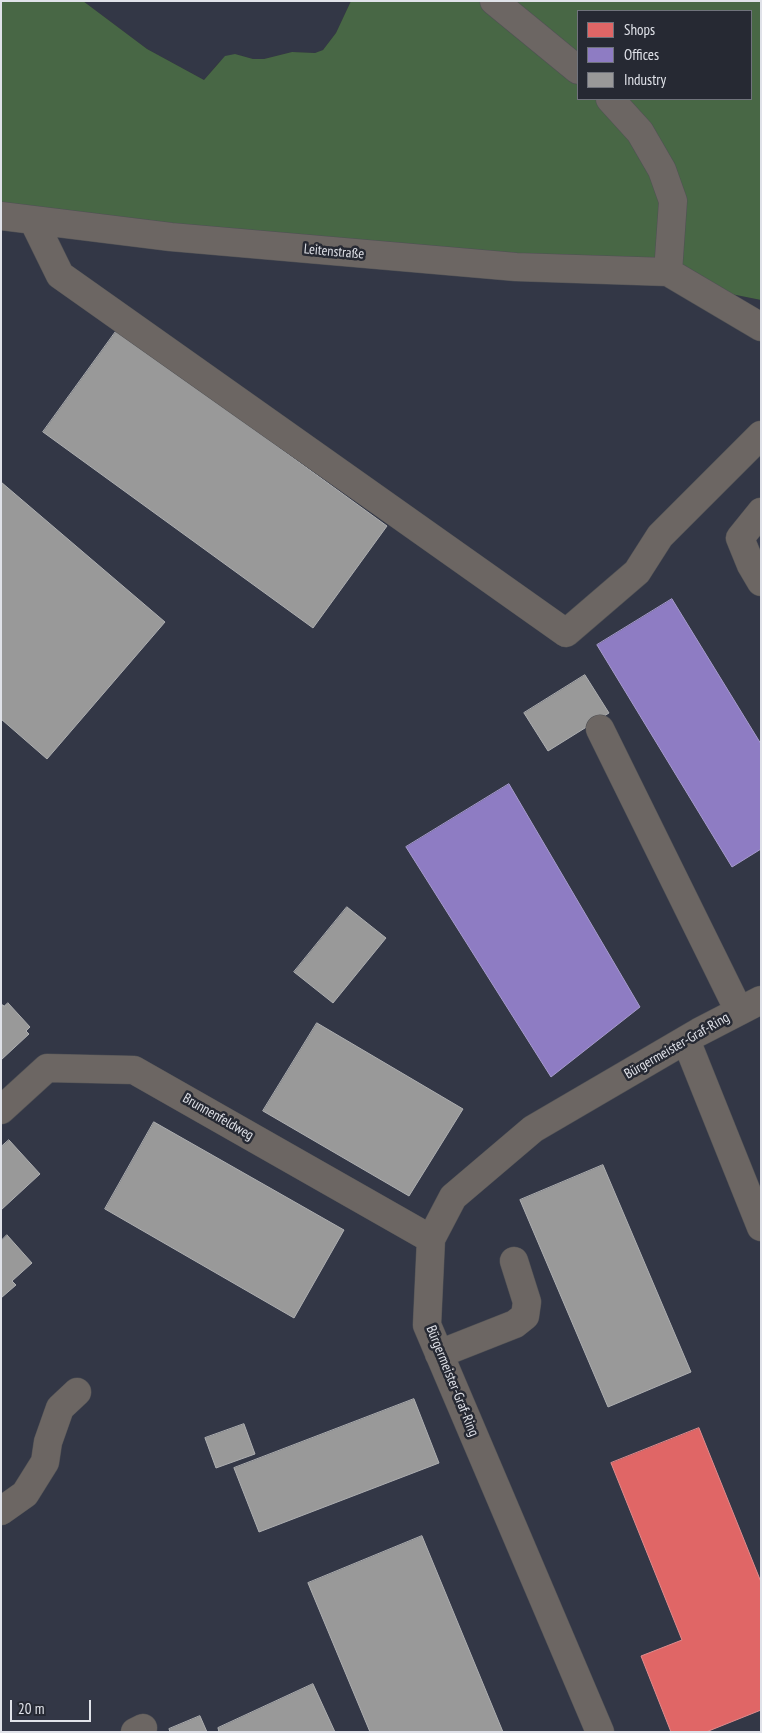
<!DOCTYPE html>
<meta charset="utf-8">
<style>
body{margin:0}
#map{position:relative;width:762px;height:1733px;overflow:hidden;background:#33343a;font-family:"PT Sans Narrow",sans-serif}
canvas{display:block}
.frame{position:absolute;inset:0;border:2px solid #e0e2e9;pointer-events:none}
.legend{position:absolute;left:577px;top:10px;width:175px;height:90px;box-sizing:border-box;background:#262933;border:1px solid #70737c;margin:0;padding:6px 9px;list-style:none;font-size:15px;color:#e0e2e9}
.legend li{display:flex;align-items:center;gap:10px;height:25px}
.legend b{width:25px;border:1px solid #70737c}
.scale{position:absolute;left:10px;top:1700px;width:81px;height:22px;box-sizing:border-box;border:2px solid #e0e2e9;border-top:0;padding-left:6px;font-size:15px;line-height:18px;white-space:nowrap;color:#e0e2e9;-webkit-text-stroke:4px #262933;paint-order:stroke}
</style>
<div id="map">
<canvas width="762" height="1733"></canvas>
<div class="frame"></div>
<ul class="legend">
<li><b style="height:14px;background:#e06666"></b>Shops</li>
<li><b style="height:14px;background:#8e7cc3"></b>Offices</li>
<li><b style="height:14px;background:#999"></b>Industry</li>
</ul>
<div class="scale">20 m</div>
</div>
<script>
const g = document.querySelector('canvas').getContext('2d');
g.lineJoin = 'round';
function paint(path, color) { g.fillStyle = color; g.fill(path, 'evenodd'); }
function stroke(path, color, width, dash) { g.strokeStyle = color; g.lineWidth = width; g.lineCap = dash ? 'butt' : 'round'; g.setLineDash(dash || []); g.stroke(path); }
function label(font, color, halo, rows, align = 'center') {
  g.font = font + ' "PT Sans Narrow",sans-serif'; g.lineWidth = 5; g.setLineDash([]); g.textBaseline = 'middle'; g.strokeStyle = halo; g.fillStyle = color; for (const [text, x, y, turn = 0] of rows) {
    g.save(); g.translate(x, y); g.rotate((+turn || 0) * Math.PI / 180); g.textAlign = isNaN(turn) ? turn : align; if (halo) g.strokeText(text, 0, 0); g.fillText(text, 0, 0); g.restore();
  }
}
paint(new Path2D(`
 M 83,1 L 351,1 L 336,33 L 323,50 L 315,53 L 292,52 L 264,59 L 253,59 L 235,54 L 219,62 L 204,80 L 147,49 Z
 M 1,216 L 516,267 L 726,293 L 761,300 L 761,1732 L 1,1732 Z`), '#333746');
paint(new Path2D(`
 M 1,1 L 83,1 L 147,49 L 204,80 L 225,56 L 235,54 L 253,59 L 264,59 L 292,52 L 315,53 L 323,50 L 336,33 L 351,1 L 761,1 L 761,300 L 726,293 L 668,272 L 1,216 ZM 578,11 L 751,11 L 751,99 L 578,99 Z`), '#486745');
const shops = new Path2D(`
 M 699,1428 L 761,1582 L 761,1710 L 706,1732 L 671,1732 L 641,1656 L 682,1640 L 611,1463 Z`);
paint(shops, '#e06666');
stroke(shops, '#e08b8d', 1);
const offices = new Path2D(`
 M 672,599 L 761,744 L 761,849 L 732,867 L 597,645 Z
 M 509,784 L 640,1007 L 551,1077 L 406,847 Z`);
paint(offices, '#8e7cc3');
stroke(offices, '#a79bce', 1);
const industry = new Path2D(`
 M 117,330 L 387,526 L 313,628 L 43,432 Z
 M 1,482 L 165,622 L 47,759 L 1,719 Z
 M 585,675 L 609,713 L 548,751 L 524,713 Z
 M 347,907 L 386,938 L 333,1003 L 294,972 Z
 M 8,1003 L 30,1027 L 26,1031 L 29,1034 L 1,1060 L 1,1004 L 4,1006 Z
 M 317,1023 L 463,1109 L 409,1196 L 263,1111 Z
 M 154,1122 L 344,1230 L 294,1318 L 105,1209 Z
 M 9,1140 L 40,1174 L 1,1210 L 1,1147 Z
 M 603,1165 L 691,1372 L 608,1407 L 520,1200 Z
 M 7,1235 L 32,1263 L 12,1281 L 16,1285 L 1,1298 L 1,1241 Z
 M 414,1399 L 439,1463 L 259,1532 L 234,1468 Z
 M 244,1424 L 255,1454 L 216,1468 L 205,1438 Z
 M 422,1536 L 503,1732 L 370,1732 L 308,1583 Z
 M 313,1684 L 335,1732 L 219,1732 L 218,1728 Z
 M 200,1716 L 207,1732 L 170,1732 L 169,1729 Z`);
paint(industry, '#999');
stroke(industry, '#aeafb1', 1);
const minor = new Path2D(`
 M 494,1 L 578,70
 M 610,99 L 640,132 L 662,170 L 673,201 L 668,272
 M 1,216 L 171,237 L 516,267 L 668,272 L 761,327
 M 33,220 L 60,275 L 566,633 L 637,572 L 660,536 L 761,435
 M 761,512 L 740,538 L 751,565 L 761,582
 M 600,729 L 739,1011
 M 686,1040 L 761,1227
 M 1,1110 L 47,1068 L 134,1070 L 431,1239
 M 439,1354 L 515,1324 L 525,1316 L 527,1302 L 514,1261
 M 1,1511 L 25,1494 L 45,1462 L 48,1442 L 60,1408 L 77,1392
 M 135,1732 L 143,1728
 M 600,1732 L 427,1325 L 431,1239 L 453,1197 L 533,1129 L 699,1032 L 761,1000`);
stroke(minor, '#505155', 29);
stroke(minor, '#6c6663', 28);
label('14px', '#e0e2e9', '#262933', [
 ["Leitenstraße",334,252,5],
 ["Bürgermeister-Graf-Ring",677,1046,-30],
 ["Brunnenfeldweg",218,1117,30],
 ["Bürgermeister-Graf-Ring",452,1381,68]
]);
</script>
